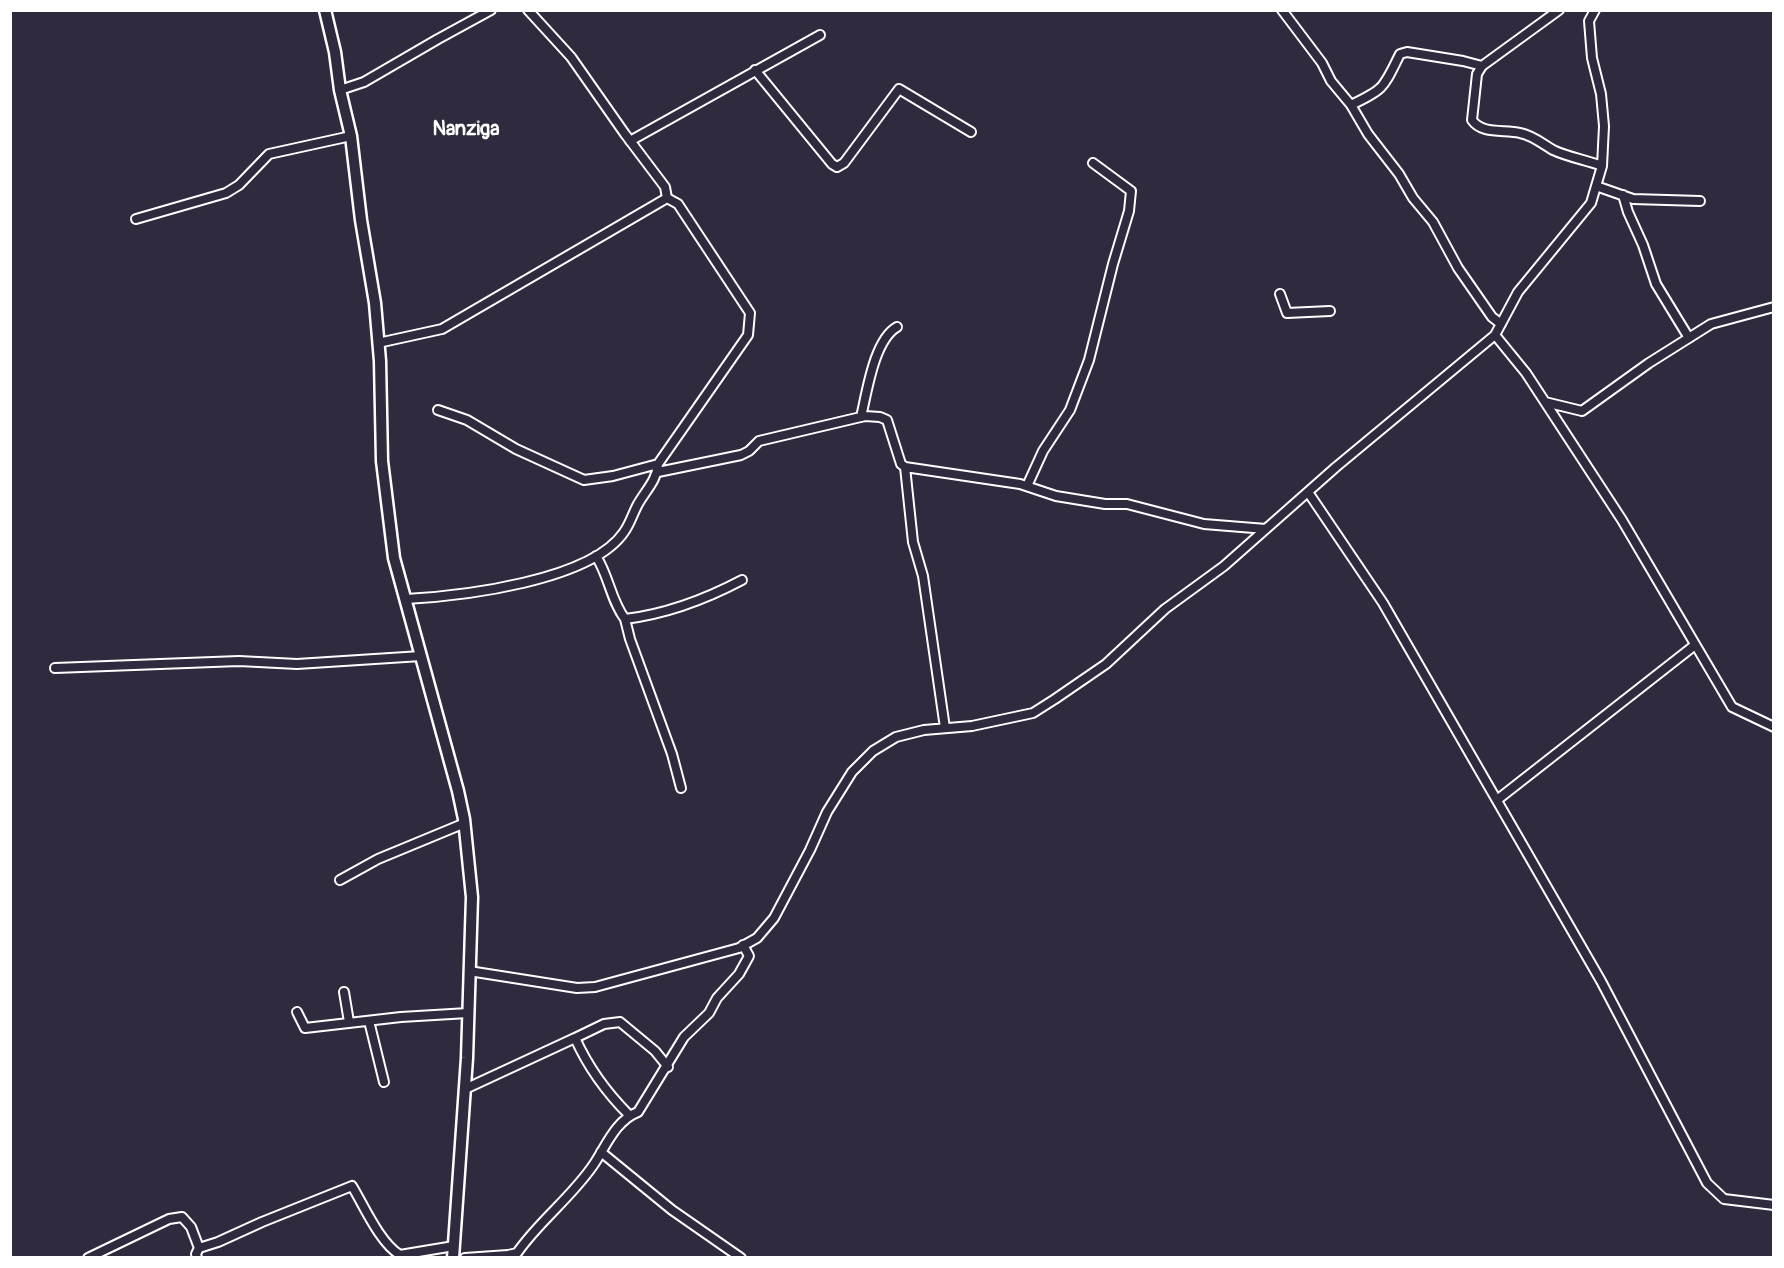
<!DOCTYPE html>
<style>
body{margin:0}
#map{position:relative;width:1784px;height:1268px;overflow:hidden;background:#2f2a3d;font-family:Pangolin,sans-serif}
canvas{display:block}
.frame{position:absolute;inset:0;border:12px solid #fff;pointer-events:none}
</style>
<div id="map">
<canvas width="1784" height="1268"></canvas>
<div class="frame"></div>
</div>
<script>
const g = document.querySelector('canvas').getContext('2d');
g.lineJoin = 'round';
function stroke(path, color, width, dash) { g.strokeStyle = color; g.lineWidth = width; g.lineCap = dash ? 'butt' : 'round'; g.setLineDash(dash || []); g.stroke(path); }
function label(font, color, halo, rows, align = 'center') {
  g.font = font + ' Pangolin,sans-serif'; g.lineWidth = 4.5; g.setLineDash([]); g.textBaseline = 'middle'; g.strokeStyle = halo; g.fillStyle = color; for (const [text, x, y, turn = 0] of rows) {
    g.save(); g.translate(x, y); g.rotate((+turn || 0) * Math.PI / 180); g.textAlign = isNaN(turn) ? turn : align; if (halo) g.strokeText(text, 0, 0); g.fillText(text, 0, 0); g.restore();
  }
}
const street = new Path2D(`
 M 1282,10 L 1322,63 L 1331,81 L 1351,105 L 1368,134 L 1399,174 L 1413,198 L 1433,222 L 1458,268 L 1492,317 L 1501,324
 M 1559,10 L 1482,66 L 1477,74 L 1472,120 C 1482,135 1505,129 1520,133 C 1532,135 1543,144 1553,150 C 1568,157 1586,160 1602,166
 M 755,70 L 832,164 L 837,167 L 844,163 L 899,89 L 971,132
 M 340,90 L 364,82 L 438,39 L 491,10
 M 1351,105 C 1385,89 1383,88 1400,54 L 1407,52 L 1463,61 L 1482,66
 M 630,141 L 820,35
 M 1596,186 L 1633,199 L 1700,201
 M 1623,195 L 1628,212 L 1643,245 L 1656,284 L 1689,338
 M 136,219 L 226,193 L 239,185 L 269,154 L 351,136
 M 1280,294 L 1287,313 L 1330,311
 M 1495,335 L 1526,373 L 1622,520 L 1732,707 L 1774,727
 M 378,343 L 442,329 L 667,198
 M 1545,402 L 1582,411 L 1649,363 L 1711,324 L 1774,307
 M 438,410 L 467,420 L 516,449 L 584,480 L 613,476 L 658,464
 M 861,417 C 867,392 874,340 897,327
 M 905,467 L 1020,484 L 1056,496 L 1105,504 L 1127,504 L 1204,524 L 1266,529
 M 658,472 L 741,455 L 749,451 L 759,441 L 865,416 L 880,417 L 887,420 L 901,464 L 905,467 L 913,542 L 923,576 L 945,728
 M 1027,486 L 1043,451 L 1070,410 L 1089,360 L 1113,264 L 1129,211 L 1131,191 L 1093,163
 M 1308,492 L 1383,603 L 1601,981 L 1707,1183 L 1724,1199 L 1774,1205
 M 596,556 C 609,576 611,601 625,619 C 667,614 706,599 742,580
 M 406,599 C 462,596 591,581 624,532 C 630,524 633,513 638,504 C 646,490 657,480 658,464 L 748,335 L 750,313 L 678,204 L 667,198 L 665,187 L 625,134 L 571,57 L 528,10
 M 625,619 L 630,639 L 672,754 L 681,788
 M 55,668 L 239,661 L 297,664 L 421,656
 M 1497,800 L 1695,645
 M 340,880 L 378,859 L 465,823
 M 469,971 L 577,988 L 595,987 L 739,948 L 757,938 L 774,918 L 810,850 L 827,812 L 852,772 L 873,751 L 896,737 L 924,730 L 972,726 L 1033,713 L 1055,699 L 1106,664 L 1165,609 L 1224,566 L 1336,467 L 1495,335 L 1518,292 L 1591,203 L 1602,166 L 1604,126 L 1601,94 L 1592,58 L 1589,21 L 1595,10
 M 344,992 L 349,1022
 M 297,1012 L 305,1028 L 401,1017 L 468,1013
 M 369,1021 L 384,1082
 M 575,1038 L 604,1024 L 620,1022 L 655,1051 L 668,1067
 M 465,1089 L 575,1038 C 588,1067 606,1092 629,1115
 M 601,1152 L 672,1210 L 741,1258
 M 199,1248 L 218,1242 L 262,1222 L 352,1186 C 364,1206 380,1243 400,1255 L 454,1246
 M 508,1255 L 517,1253 C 539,1221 572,1197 594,1164 C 606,1146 616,1120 638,1112 L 684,1037 L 709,1013 L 717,998 L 739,974 L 749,956 L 743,945
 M 88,1258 L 169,1219 L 182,1217 L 191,1227 L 199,1248 L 196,1254 L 197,1258
 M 465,1258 L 508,1255 L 509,1258`);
const secondary = new Path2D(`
 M 325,10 L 335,52 L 340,90 L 351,136 L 361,220 L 375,303 L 380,361 L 382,461 L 394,558 L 458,791 L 464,819 L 472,897 L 467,1058 L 453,1258`);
stroke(street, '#fff', 12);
stroke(secondary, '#fff', 15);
stroke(street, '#2f2a3d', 8);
stroke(secondary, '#2f2a3d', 10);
label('bold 20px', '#fff', '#2f2a3d', [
 ["Nanziga",466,130]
]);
</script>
